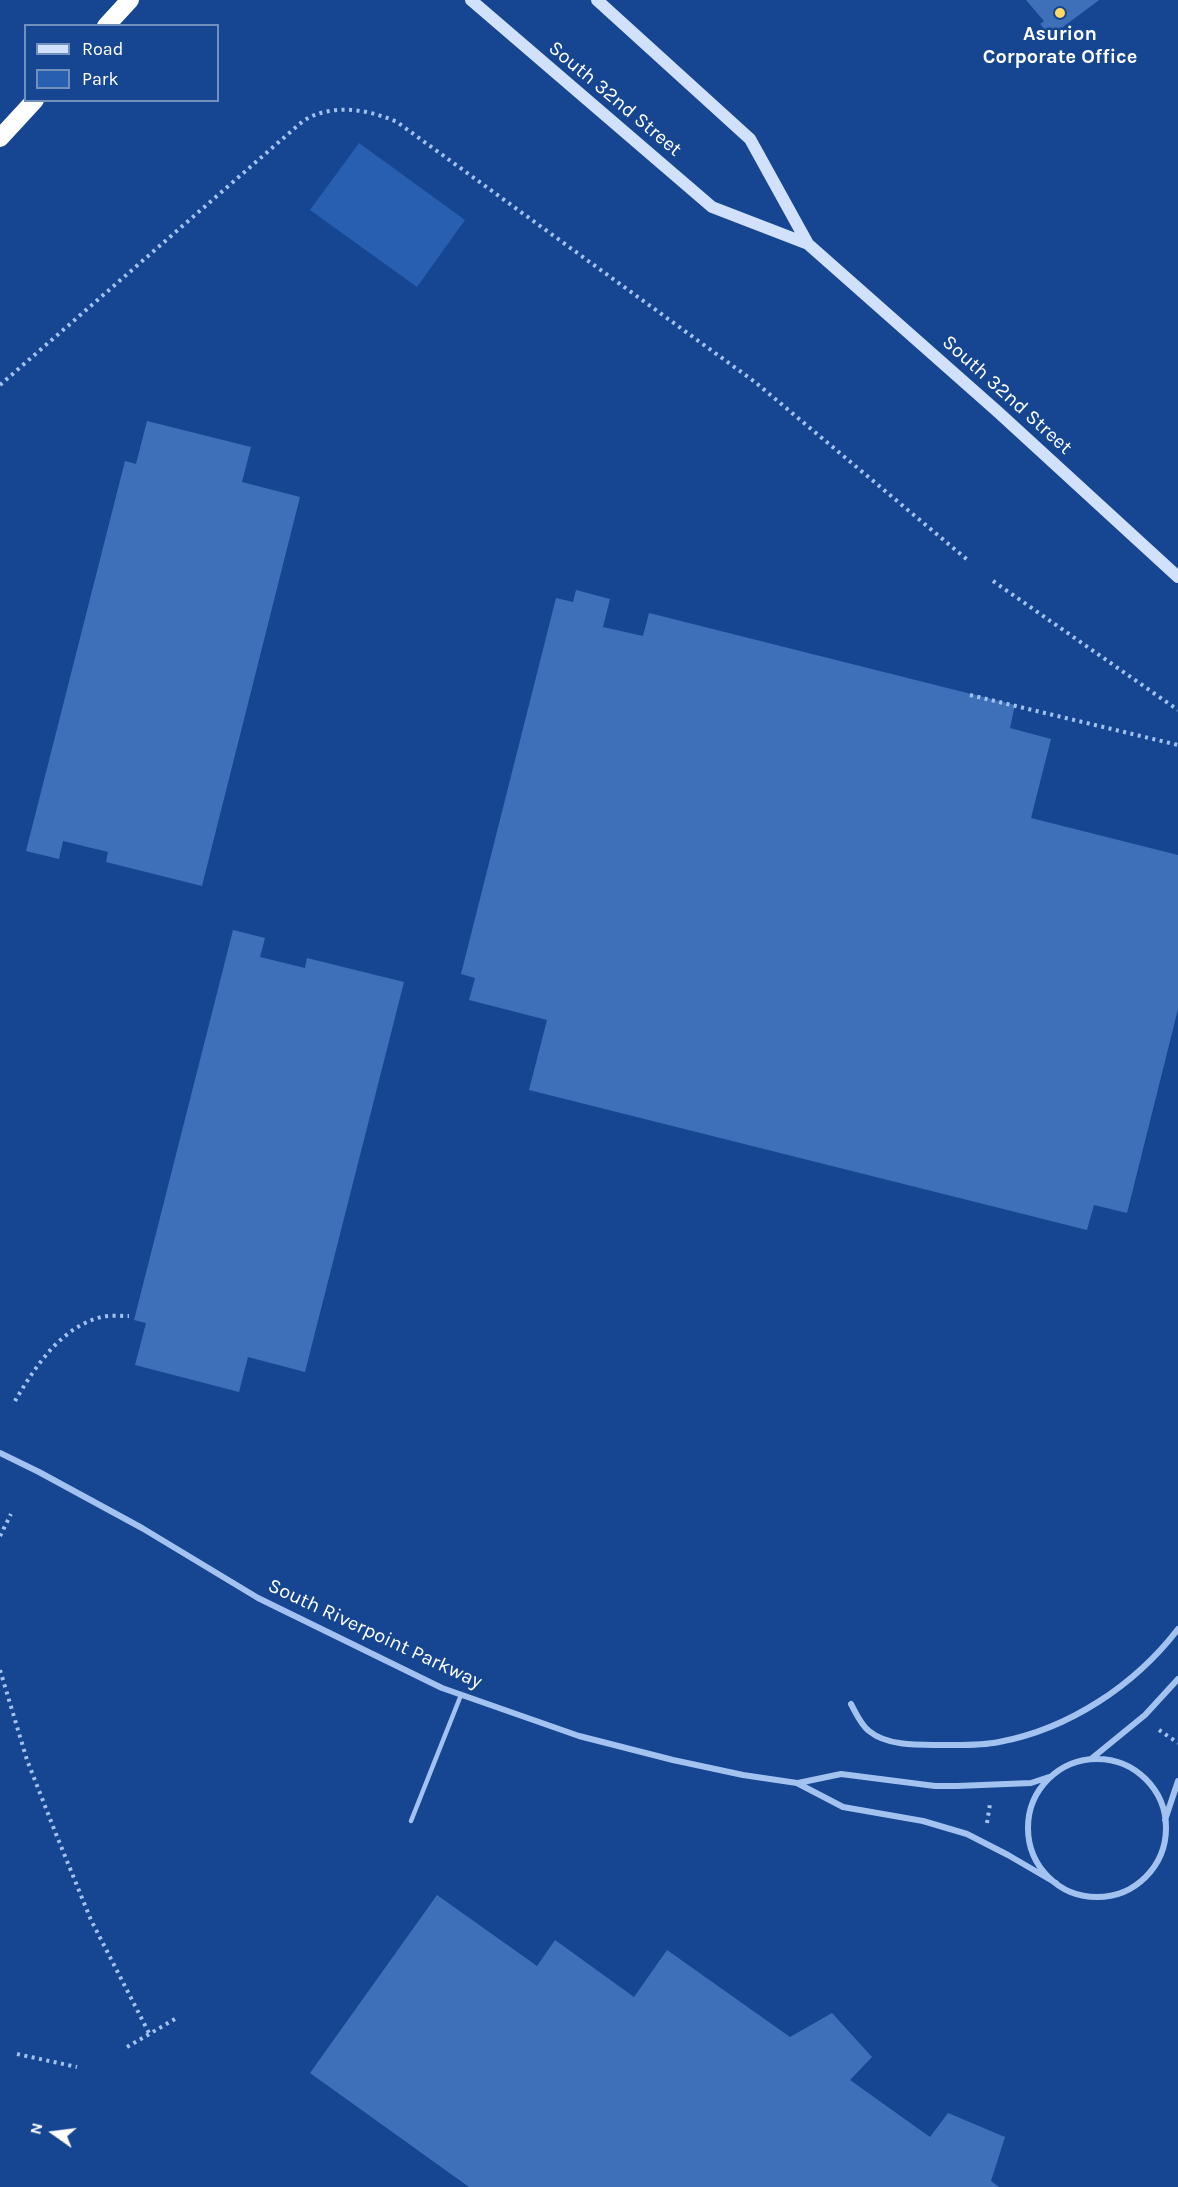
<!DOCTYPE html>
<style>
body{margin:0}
#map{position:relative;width:1178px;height:2187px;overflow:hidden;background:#164691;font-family:Karla,sans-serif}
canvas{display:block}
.legend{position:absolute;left:24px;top:24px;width:195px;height:78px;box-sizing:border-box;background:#164691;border:2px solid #7390bd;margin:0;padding:8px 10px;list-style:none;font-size:18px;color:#fff}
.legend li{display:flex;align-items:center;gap:12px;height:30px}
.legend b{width:30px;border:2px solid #7390bd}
.north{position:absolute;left:24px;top:2103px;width:60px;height:60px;-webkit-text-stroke:4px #164691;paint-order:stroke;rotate:284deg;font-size:16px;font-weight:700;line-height:24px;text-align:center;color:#fff}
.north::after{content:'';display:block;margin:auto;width:21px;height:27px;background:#fff;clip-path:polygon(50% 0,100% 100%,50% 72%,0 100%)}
</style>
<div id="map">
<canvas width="1178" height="2187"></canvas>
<ul class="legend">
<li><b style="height:8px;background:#d1e1fb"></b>Road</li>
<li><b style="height:16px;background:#285fb0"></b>Park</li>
</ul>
<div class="north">N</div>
</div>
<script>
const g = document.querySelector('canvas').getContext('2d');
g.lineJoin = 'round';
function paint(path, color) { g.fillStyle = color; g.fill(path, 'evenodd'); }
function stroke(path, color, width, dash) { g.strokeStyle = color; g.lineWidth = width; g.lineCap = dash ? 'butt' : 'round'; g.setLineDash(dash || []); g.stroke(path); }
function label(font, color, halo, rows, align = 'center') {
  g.font = font + ' Karla,sans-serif'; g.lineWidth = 5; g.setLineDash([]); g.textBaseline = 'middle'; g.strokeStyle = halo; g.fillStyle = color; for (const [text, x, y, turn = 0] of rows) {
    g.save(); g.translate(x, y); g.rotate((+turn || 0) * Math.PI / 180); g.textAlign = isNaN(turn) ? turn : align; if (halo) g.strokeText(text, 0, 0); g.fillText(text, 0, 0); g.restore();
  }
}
paint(new Path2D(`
 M 359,143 L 465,220 L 417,287 L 310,210 Z`), '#285fb0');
paint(new Path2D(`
 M 1026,0 L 1099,0 L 1051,36 L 1040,24 L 1044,21 Z
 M 147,421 L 251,447 L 242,482 L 300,497 L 202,886 L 106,862 L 108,852 L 63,841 L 59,859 L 26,851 L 125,461 L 136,464 Z
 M 576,590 L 610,599 L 603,627 L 643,636 L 649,613 L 1015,705 L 1010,728 L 1051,739 L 1031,818 L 1178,855 L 1178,1009 L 1127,1213 L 1094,1205 L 1087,1230 L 529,1090 L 547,1020 L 469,1000 L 475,978 L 461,974 L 556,598 L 573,602 Z
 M 233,930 L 265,938 L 260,957 L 305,968 L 307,958 L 404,982 L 305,1372 L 248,1357 L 239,1392 L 135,1365 L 146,1323 L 134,1320 Z
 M 437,1895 L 537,1966 L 555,1940 L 634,1997 L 667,1950 L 790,2037 L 832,2013 L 872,2057 L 850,2080 L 930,2137 L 948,2113 L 1005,2137 L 991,2181 L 999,2187 L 469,2187 L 310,2073 Z`), '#3e70b9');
stroke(new Path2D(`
 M 0,385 L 303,121 C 331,103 368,109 397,122 L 755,382 L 970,562
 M 993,581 L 1178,710
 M 970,695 L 1178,745
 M 15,1401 C 35,1367 60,1328 101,1317 C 110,1315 120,1316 129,1316
 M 0,1536 L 11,1514
 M 0,1670 L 27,1760 L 56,1834 L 91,1920 L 149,2033
 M 1159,1730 L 1178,1743
 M 987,1823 L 990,1804
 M 127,2047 L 175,2019
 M 17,2054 L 77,2067`), '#a3c2f0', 4, [3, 4.5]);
stroke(new Path2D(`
 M 411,1821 L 461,1695`), '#a3c2f0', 4.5);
stroke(new Path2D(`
 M 0,1453 L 39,1472 L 142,1528 L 258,1598 L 442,1688 L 579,1736 L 673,1760 L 743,1775 L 797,1783 L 843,1807 L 923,1821 L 967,1834 L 1008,1855 L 1056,1883
 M 851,1704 C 856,1713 861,1725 869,1731 C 887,1746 918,1745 940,1745 C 959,1745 980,1746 999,1742 C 1069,1729 1135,1685 1178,1629
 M 1091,1759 L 1145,1715 L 1178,1679
 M1028 1828a69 69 0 1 1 138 0a69 69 0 1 1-138 0Z
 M 798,1783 L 841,1774 L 935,1786 L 957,1786 L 1031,1783 L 1049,1777
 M 1165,1820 L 1178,1781`), '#a3c2f0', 6);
stroke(new Path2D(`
 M 471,0 L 712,207 L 808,244
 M 597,0 L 750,139 L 808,244 L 998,412 L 1178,577`), '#d1e1fb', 12);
stroke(new Path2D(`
 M 106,26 L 130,0
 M 0,138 L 35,100`), '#fff', 18);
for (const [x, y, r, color] of [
 [1060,13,6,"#ffd963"]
]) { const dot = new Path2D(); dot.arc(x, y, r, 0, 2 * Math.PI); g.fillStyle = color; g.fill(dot); stroke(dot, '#164691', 2); }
label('bold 20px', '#fff', '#164691', [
 ["Asurion",1060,34],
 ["Corporate Office",1060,57]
]);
label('20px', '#fff', '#164691', [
 ["South 32nd Street",615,99,40],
 ["South 32nd Street",1007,395,42],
 ["South Riverpoint Parkway",375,1634,25]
]);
</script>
